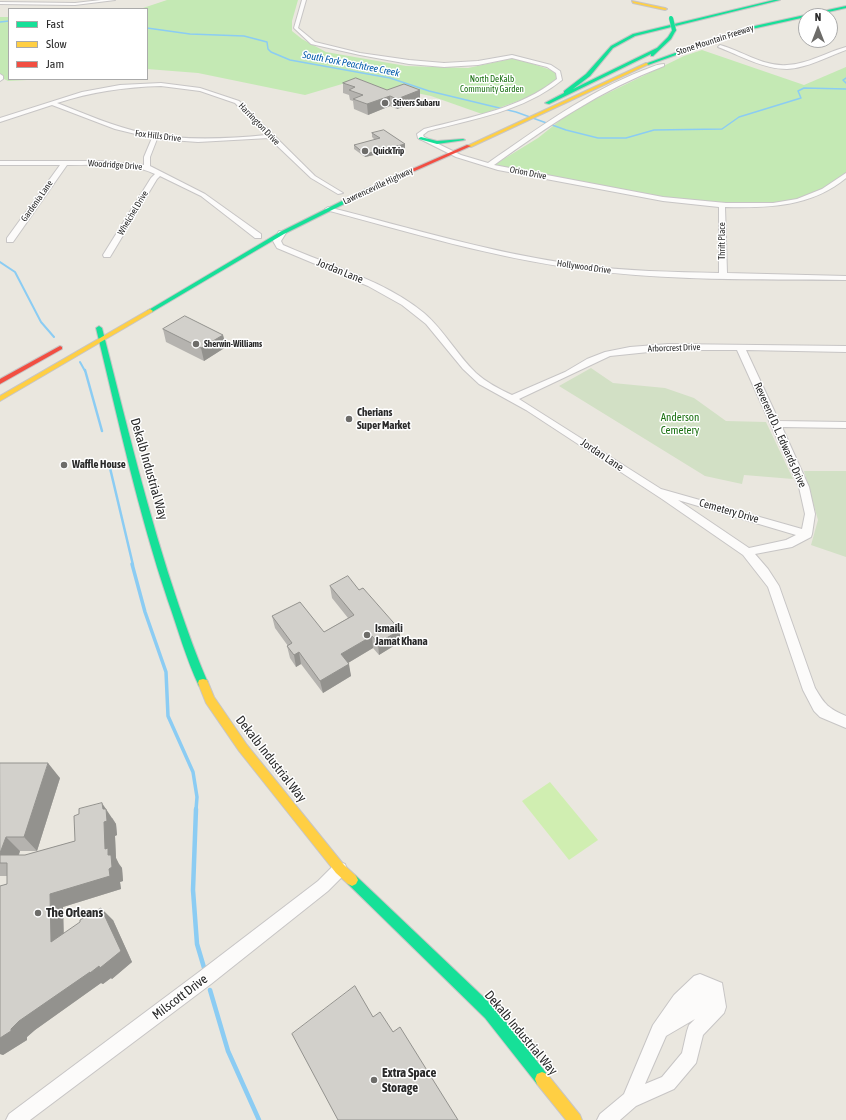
<!DOCTYPE html>
<style>
body{margin:0}
#map{position:relative;width:846px;height:1120px;overflow:hidden;background:#eae7df;font-family:"Asap Condensed",sans-serif}
canvas{display:block}
.legend{position:absolute;left:8px;top:8px;width:140px;height:72px;box-sizing:border-box;background:#fff;border:1px solid #aaa;margin:0;padding:5px 7px;list-style:none;font-size:12px;color:#2a2a2a}
.legend li{display:flex;align-items:center;gap:8px;height:20px}
.legend b{width:20px;border:1px solid #aaa}
.north{position:absolute;left:798px;top:8px;width:40px;height:40px;box-sizing:border-box;background:#fff;border:1px solid #aaa;border-radius:50%;rotate:0deg;font-size:11px;font-weight:700;line-height:16px;text-align:center;color:#2a2a2a}
.north::after{content:'';display:block;margin:auto;width:14px;height:18px;background:#6d6c69;clip-path:polygon(50% 0,100% 100%,50% 72%,0 100%)}
</style>
<div id="map">
<canvas width="846" height="1120"></canvas>
<ul class="legend">
<li><b style="height:5px;background:#16e098"></b>Fast</li>
<li><b style="height:5px;background:#ffcf43"></b>Slow</li>
<li><b style="height:5px;background:#f24e42"></b>Jam</li>
</ul>
<div class="north">N</div>
</div>
<script>
const g = document.querySelector('canvas').getContext('2d');
g.lineJoin = 'round';
function paint(path, color) { g.fillStyle = color; g.fill(path, 'evenodd'); }
function stroke(path, color, width, dash) { g.strokeStyle = color; g.lineWidth = width; g.lineCap = dash ? 'butt' : 'round'; g.setLineDash(dash || []); g.stroke(path); }
function label(font, color, halo, rows, align = 'center') {
  g.font = font + ' "Asap Condensed",sans-serif'; g.lineWidth = 3; g.setLineDash([]); g.textBaseline = 'middle'; g.strokeStyle = halo; g.fillStyle = color; for (const [text, x, y, turn = 0] of rows) {
    g.save(); g.translate(x, y); g.rotate((+turn || 0) * Math.PI / 180); g.textAlign = isNaN(turn) ? turn : align; if (halo) g.strokeText(text, 0, 0); g.fillText(text, 0, 0); g.restore();
  }
}
paint(new Path2D(`
 M 167,0 L 298,0 L 292,21 L 292,31 L 302,39 L 326,52 L 406,66 L 468,68 L 515,58 L 557,72 L 559,78 L 547,88 L 529,97 L 482,114 L 431,96 L 407,91 L 393,94 L 359,79 L 305,95 L 198,73 L 147,69 L 147,9 L 140,9 Z
 M 0,17 L 9,17 L 9,79 L 46,79 L 8,81 L 0,77 Z
 M 702,50 L 804,85 L 846,67 L 846,176 L 835,187 L 810,198 L 782,205 L 720,205 L 645,198 L 494,165 L 538,138 L 573,110 L 684,56 Z`), '#c4e9b4');
paint(new Path2D(`
 M 591,368 L 613,383 L 665,388 L 694,398 L 726,421 L 766,422 L 793,479 L 744,475 L 742,484 L 705,476 L 559,386 Z
 M 804,471 L 846,471 L 846,557 L 811,545 L 818,520 Z`), '#d2e0c5');
paint(new Path2D(`
 M 550,782 L 598,840 L 569,860 L 522,801 Z`), '#d0eeb1');
stroke(new Path2D(`
 M 0,22 L 9,21
 M 147,28 L 190,34 L 244,36 L 267,42 L 268,49 L 271,52 L 290,60 L 390,78 L 429,91 L 516,112 L 566,130 L 598,138 L 626,138 L 654,130 L 722,129 L 739,117 L 801,98 L 798,91 L 804,88 L 846,89
 M 846,78 L 843,80 L 846,83`), '#8bccf3', 1.5);
stroke(new Path2D(`
 M 0,262 L 15,272 L 41,322 L 54,337
 M 80,362 L 85,371`), '#8bccf3', 2);
stroke(new Path2D(`
 M 85,370 L 102,431
 M 110,468 L 133,565`), '#8bccf3', 2.5);
stroke(new Path2D(`
 M 132,564 L 145,612 L 166,672 L 168,716 L 193,772 L 197,797 L 196,810`), '#8bccf3', 3.5);
stroke(new Path2D(`
 M 196,809 L 193,890 L 197,944 L 205,971
 M 210,990 L 228,1051 L 259,1120`), '#8bccf3', 4.5);
const street = new Path2D(`
 M 101,0 L 115,0 L 75,5 L 0,4 L 0,2 L 75,3 Z
 M 302,0 L 306,0 L 298,28 L 315,42 L 360,53 L 409,60 L 444,63 L 478,61 L 512,55 L 551,65 L 560,71 L 562,80 C 524,111 474,119 428,131 L 423,135 L 424,137 L 461,155 L 488,163 C 537,129 587,92 644,70 C 650,68 657,64 664,64 L 664,66 C 601,90 548,126 494,165 L 663,197 L 726,203 L 773,203 L 797,199 L 822,189 L 846,173 L 846,178 C 811,207 769,208 725,207 L 727,273 L 846,276 L 846,280 C 757,279 667,281 580,269 C 493,258 410,232 326,210 L 325,209 L 328,207 C 411,228 494,254 580,265 C 626,271 672,272 719,273 L 719,207 L 663,201 L 498,170 L 456,157 L 418,138 L 417,134 L 424,129 C 470,117 520,109 557,79 L 556,73 L 547,67 L 512,58 L 478,65 L 444,67 L 409,64 L 360,55 L 311,44 L 294,28 Z
 M 720,45 C 742,51 764,67 787,65 C 808,64 827,52 846,47 L 846,50 C 827,57 807,68 787,69 C 763,69 739,55 718,47 Z
 M 0,74 L 3,76 L 3,79 L 0,81 Z
 M 161,83 L 200,88 L 239,101 L 315,176 L 343,193 L 338,194 L 311,178 L 269,138 L 198,142 L 157,139 L 150,157 L 150,166 L 205,194 L 261,234 L 261,238 L 255,238 L 201,196 L 160,176 L 157,179 L 110,257 L 104,257 L 103,255 L 151,178 L 155,174 C 132,162 93,165 67,165 L 13,242 L 7,242 L 7,238 L 60,165 L 0,165 L 0,161 L 99,161 L 144,165 L 144,157 L 152,138 L 115,129 L 52,105 L 0,122 L 0,118 L 82,92 L 120,85 ZM 161,86 L 200,91 L 235,103 L 266,135 C 226,139 184,141 144,133 C 114,127 86,114 57,103 C 91,92 125,87 161,86 Z
 M 279,231 L 286,233 L 281,241 L 283,245 C 330,266 384,280 424,313 C 444,330 457,355 476,373 C 486,382 499,389 512,395 L 565,372 L 587,359 L 605,352 L 630,347 L 668,344 L 846,346 L 846,352 L 746,350 L 779,421 L 846,422 L 846,428 L 782,427 L 809,487 L 815,514 L 812,534 L 811,537 L 792,547 L 755,554 L 768,569 L 779,586 L 815,688 C 825,705 828,708 846,716 L 846,728 L 820,717 L 814,711 L 803,690 L 768,587 L 743,555 L 662,499 L 526,410 L 479,384 L 463,369 L 426,324 L 402,305 L 368,286 L 277,248 L 273,241 ZM 668,350 L 737,350 L 799,487 L 805,514 L 802,529 L 661,489 L 519,399 L 610,356 ZM 678,500 L 796,535 L 786,540 L 749,548 Z
 M 340,862 L 345,864 L 347,869 L 345,874 L 328,891 L 211,984 L 30,1120 L 6,1120 L 9,1114 L 199,972 L 318,881 L 335,864 Z
 M 700,974 L 722,983 L 726,1007 L 724,1013 L 703,1035 L 696,1063 L 674,1089 L 636,1106 L 620,1120 L 597,1120 L 600,1114 L 624,1094 L 653,1025 L 674,995 L 694,976 ZM 695,1019 L 689,1025 L 687,1031 L 682,1053 L 662,1077 L 645,1084 L 666,1036 Z`);
const fast = new Path2D(`
 M 774,0 L 780,0 L 635,36 L 613,48 L 590,76 L 573,89 L 657,48 L 668,37 L 673,29 L 676,30 L 671,39 L 653,56 L 651,56 L 651,54 L 549,104 L 545,103 L 564,93 L 564,91 L 586,74 L 611,46 L 633,34 Z
 M 846,6 L 846,8 L 743,31 L 648,65 L 645,64 L 741,29 Z
 M 421,137 L 437,141 L 463,139 L 465,140 L 437,144 L 419,139 L 419,138 Z
 M 372,186 L 375,188 L 374,189 L 284,234 L 152,312 L 147,311 L 280,232 Z
 M 99,326 L 102,328 C 126,421 148,515 179,606 C 188,632 197,658 208,683 L 207,686 L 203,687 L 199,686 C 186,659 178,629 168,601 C 138,512 118,419 96,328 Z
 M 352,874 L 356,876 L 495,1008 L 547,1074 L 549,1079 L 547,1084 L 542,1086 L 537,1084 L 485,1018 L 348,884 L 346,880 L 348,876 Z`);
const slow = new Path2D(`
 M 632,1 L 665,8 L 667,9 L 665,10 L 633,3 Z
 M 646,63 L 649,64 L 471,147 L 467,146 Z
 M 150,309 L 153,311 L 152,312 L 0,401 L 0,396 Z
 M 203,679 L 207,680 L 214,697 L 247,745 L 344,865 L 356,876 L 358,880 L 356,884 L 352,886 L 348,884 L 336,873 L 239,751 L 206,703 L 198,683 L 199,680 Z
 M 542,1072 L 547,1074 L 580,1115 L 582,1120 L 566,1120 L 537,1084 L 535,1079 L 537,1074 Z`);
const jam = new Path2D(`
 M 467,145 L 471,146 L 374,189 L 369,188 Z
 M 60,346 L 62,347 L 62,349 L 0,384 L 0,379 Z`);
stroke(street, '#c7c5c5', 2);
stroke(fast, '#c7c5c5', 2);
stroke(slow, '#c7c5c5', 2);
stroke(jam, '#c7c5c5', 2);
paint(street, '#fcfbfa');
paint(fast, '#16e098');
paint(slow, '#ffcf43');
paint(jam, '#f24e42');
const fastBridge = new Path2D(`
 M 671,18 L 674,30`);
stroke(fastBridge, '#c5c4c1', 5, []);
stroke(fastBridge, '#16e098', 4);
paint(new Path2D(`
 M 343,83 L 387,90 L 420,90 L 420,101 L 397,109 L 390,106 L 368,115 L 354,109 L 353,101 L 350,100 L 349,95 L 343,93 Z
 M 372,133 L 405,144 L 405,148 L 365,157 L 354,149 L 354,145 L 375,140 L 372,137 Z
 M 163,329 L 223,335 L 226,347 L 204,361 L 166,342 Z
 M 330,586 L 400,642 L 379,655 L 373,648 L 348,663 L 351,676 L 323,693 L 301,664 L 296,667 L 290,658 L 287,646 L 288,646 L 275,628 L 272,616 L 324,632 L 348,618 L 332,598 Z
 M 0,763 L 60,778 L 37,851 L 20,851 L 19,855 L 25,855 L 75,841 L 113,818 L 113,819 L 116,824 L 117,835 L 115,836 L 116,858 L 119,864 L 122,868 L 123,881 L 120,882 L 121,889 L 63,907 L 64,933 L 113,920 L 132,962 L 112,979 L 111,978 L 103,984 L 101,983 L 35,1030 L 27,1037 L 27,1040 L 3,1055 L 0,1054 L 0,886 L 7,884 L 7,876 L 0,876 L 0,877 Z`), '#b5b3af');
paint(new Path2D(`
 M 420,90 L 420,101 L 397,109 L 397,99 Z
 M 390,96 L 390,106 L 368,115 L 367,104 Z
 M 405,144 L 405,148 L 365,157 L 365,154 Z
 M 223,335 L 226,347 L 204,361 L 201,348 Z
 M 400,630 L 400,642 L 379,655 L 378,643 Z
 M 372,636 L 373,648 L 343,666 L 341,654 Z
 M 299,652 L 301,664 L 296,667 L 294,655 Z
 M 349,664 L 351,676 L 323,693 L 320,681 Z
 M 48,763 L 60,778 L 37,851 L 24,837 Z
 M 102,803 L 116,824 L 117,835 L 115,836 L 116,858 L 119,864 L 122,868 L 123,881 L 120,882 L 121,889 L 63,907 L 64,953 L 51,942 L 50,894 L 108,855 L 105,849 Z
 M 6,837 L 20,851 L 14,868 L 0,855 L 0,853 Z
 M 101,908 L 113,920 L 132,962 L 112,979 L 111,978 L 103,984 L 101,983 L 35,1030 L 27,1037 L 27,1040 L 3,1055 L 0,1054 L 0,1038 L 11,1029 Z`), '#93928e');
const building = new Path2D(`
 M 356,78 L 387,90 L 404,84 L 420,90 L 397,99 L 390,96 L 367,104 L 353,99 L 363,95 L 349,90 L 355,87 L 343,83 Z
 M 384,130 L 405,144 L 365,154 L 354,145 L 380,138 L 372,133 Z
 M 185,316 L 223,335 L 201,348 L 163,329 Z
 M 348,576 L 359,590 L 363,588 L 400,630 L 378,643 L 372,636 L 341,654 L 349,664 L 320,681 L 299,652 L 294,655 L 287,646 L 292,643 L 272,616 L 300,602 L 324,632 L 354,615 L 330,586 Z
 M 0,763 L 48,763 L 24,837 L 6,837 L 0,853 Z
 M 102,803 L 103,809 L 106,809 L 107,821 L 104,822 L 105,849 L 108,848 L 108,855 L 111,855 L 112,867 L 109,869 L 110,876 L 50,894 L 51,942 L 80,922 L 80,920 L 101,908 L 121,951 L 100,968 L 99,966 L 90,973 L 90,972 L 19,1021 L 11,1029 L 11,1031 L 0,1038 L 0,886 L 7,884 L 7,863 L 0,863 L 0,855 L 25,855 L 75,841 L 74,816 L 79,814 L 79,809 Z
 M 355,986 L 373,1017 L 380,1012 L 393,1032 L 400,1027 L 458,1120 L 338,1120 L 292,1034 Z`);
paint(building, '#d2d0cb');
stroke(building, '#93928e', 1);
for (const [x, y, r, color] of [
 [385,103,4,"#6d6c69"],
 [365,151,4,"#6d6c69"],
 [196,344,4,"#6d6c69"],
 [349,419,4,"#6d6c69"],
 [64,465,4,"#6d6c69"],
 [367,635,4,"#6d6c69"],
 [38,913,4,"#6d6c69"],
 [374,1080,4,"#6d6c69"]
]) { const dot = new Path2D(); dot.arc(x, y, r, 0, 2 * Math.PI); g.fillStyle = color; g.fill(dot); stroke(dot, '#fff', 1.5); }
label('9px', '#2a2a2a', '#fff', [
 ["Stone Mountain Freeway",715,40,-18],
 ["Harrington Drive",259,124,46],
 ["Fox Hills Drive",158,136,7],
 ["Woodridge Drive",115,165,4],
 ["Orion Drive",528,173,11],
 ["Lawrenceville Highway",378,186,-25],
 ["Gardenia Lane",37,201,-55],
 ["Whelchel Drive",133,213,-59],
 ["Thrift Place",722,241,-90],
 ["Hollywood Drive",584,267,8],
 ["Arborcrest Drive",674,348,-2]
]);
label('9px', '#1a7012', '#fff', [
 ["North DeKalb",492,79],
 ["Community Garden",492,89]
]);
label('bold 9px', '#2a2a2a', '#fff', [
 ["Stivers Subaru",393,103],
 ["QuickTrip",373,151],
 ["Sherwin-Williams",204,344]
], 'left');
label('italic 10px', '#005aa9', '#fff', [
 ["South Fork Peachtree Creek",351,64,11]
]);
label('11px', '#2a2a2a', '#fff', [
 ["Jordan Lane",340,271,22],
 ["Reverend D. L. Edwards Drive",780,435,66],
 ["Jordan Lane",602,455,34],
 ["Cemetery Drive",729,511,16]
]);
label('bold 11px', '#2a2a2a', '#fff', [
 ["Cherians",357,413],
 ["Super Market",357,426],
 ["Waffle House",72,465],
 ["Ismaili",375,629],
 ["Jamat Khana",375,642]
], 'left');
label('11px', '#1a7012', '#fff', [
 ["Anderson",680,418],
 ["Cemetery",680,431]
]);
label('13px', '#2a2a2a', '#fff', [
 ["Dekalb Industrial Way",149,469,74],
 ["Dekalb Industrial Way",271,759,52],
 ["Milscott Drive",180,997,-37],
 ["Dekalb Industrial Way",521,1033,50]
]);
label('bold 13px', '#2a2a2a', '#fff', [
 ["The Orleans",46,913],
 ["Extra Space",382,1073],
 ["Storage",382,1088]
], 'left');
</script>
